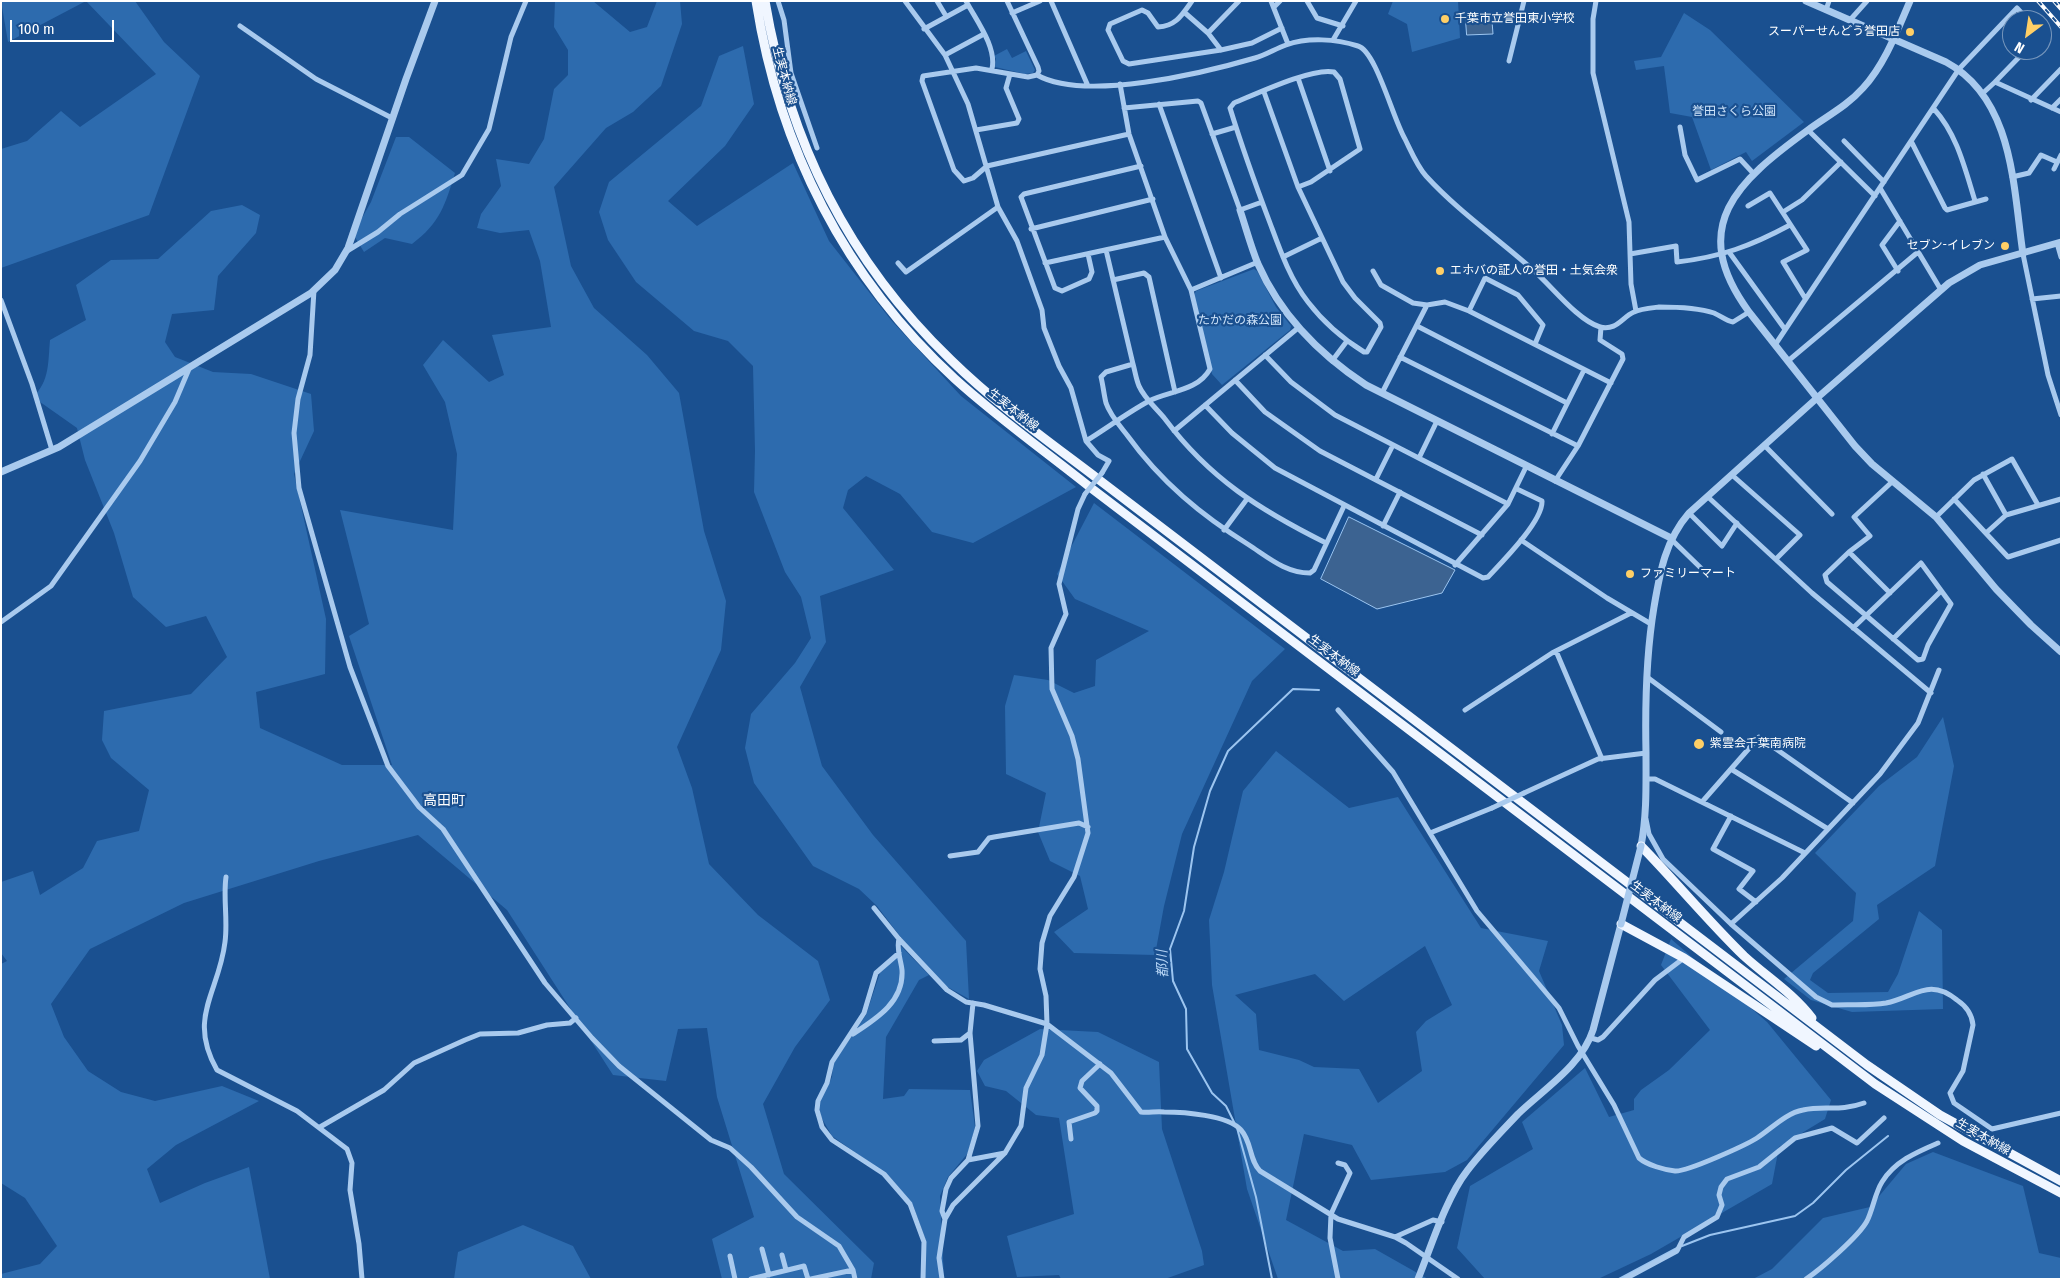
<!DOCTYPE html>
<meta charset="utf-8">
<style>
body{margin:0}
#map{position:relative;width:2062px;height:1280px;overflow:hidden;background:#1a5090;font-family:"Fira Sans Condensed",sans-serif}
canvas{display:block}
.frame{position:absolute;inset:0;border:2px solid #fff;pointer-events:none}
.north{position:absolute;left:2002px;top:10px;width:50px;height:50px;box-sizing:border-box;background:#1a5090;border:1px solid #7696bc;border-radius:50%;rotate:211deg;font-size:14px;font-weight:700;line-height:20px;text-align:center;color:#fff}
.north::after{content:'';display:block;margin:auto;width:18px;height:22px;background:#ffcf66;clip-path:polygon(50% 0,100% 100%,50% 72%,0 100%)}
.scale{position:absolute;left:10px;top:20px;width:104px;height:22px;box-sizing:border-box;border:2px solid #fff;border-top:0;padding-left:6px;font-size:15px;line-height:18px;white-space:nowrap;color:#fff;-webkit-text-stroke:4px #1a5090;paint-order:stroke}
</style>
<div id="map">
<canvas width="2062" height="1280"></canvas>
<div class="frame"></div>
<div class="north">N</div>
<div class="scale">100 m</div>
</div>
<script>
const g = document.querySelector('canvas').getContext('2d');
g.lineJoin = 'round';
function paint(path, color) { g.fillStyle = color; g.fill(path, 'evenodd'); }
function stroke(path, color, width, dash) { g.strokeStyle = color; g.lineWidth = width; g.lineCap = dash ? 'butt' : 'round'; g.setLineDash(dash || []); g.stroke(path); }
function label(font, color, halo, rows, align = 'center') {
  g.font = font + ' "Fira Sans Condensed","Noto Sans JP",sans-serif'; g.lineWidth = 4.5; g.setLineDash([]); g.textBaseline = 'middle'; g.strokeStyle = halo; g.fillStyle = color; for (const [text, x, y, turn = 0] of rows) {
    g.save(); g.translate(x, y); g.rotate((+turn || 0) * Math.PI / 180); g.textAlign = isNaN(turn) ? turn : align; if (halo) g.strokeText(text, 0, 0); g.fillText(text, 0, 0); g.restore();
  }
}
paint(new Path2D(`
 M 1,1 L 135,1 L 164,42 L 200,76 L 149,215 L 1,268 L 1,149 L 27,141 L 61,111 L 80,127 L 156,74 L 86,1 L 8,42 Z
 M 555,1 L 593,1 L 630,32 L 647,27 L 657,1 L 680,1 L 682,24 L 661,86 L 633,112 L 606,128 L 554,187 L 571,266 L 594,308 L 647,355 L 679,393 L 704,531 L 726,601 L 721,650 L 677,747 L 692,788 L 709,864 L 758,915 L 818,961 L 830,1000 L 795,1047 L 763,1104 L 784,1174 L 874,1263 L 871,1279 L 722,1279 L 712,1239 L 754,1217 L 717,1097 L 707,1028 L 678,1029 L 666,1081 L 613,1075 L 507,910 L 418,835 L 319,861 L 184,903 L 90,949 L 51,1004 L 64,1037 L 88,1071 L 121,1092 L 155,1101 L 222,1086 L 259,1101 L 176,1145 L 147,1169 L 160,1203 L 205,1183 L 249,1167 L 270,1279 L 1,1279 L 1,1274 L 40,1264 L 57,1246 L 25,1198 L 1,1183 L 1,964 L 7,961 L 1,953 L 1,882 L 33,871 L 40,895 L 83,868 L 97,841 L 139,831 L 149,790 L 111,758 L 102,740 L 104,711 L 191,694 L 227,657 L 206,616 L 166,627 L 133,597 L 114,533 L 85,460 L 77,428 L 33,397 C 50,381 48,361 50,340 L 86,320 L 76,285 L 111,260 L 158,259 L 211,211 L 242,205 L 260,215 L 256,233 L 218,276 L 214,310 L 172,314 L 165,342 L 175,357 L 213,372 L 251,374 L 311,394 L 314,431 L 294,474 L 326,619 L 325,674 L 256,692 L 260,728 L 342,765 L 392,765 L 349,636 L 369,624 L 340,510 L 453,530 L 457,454 L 445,402 L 423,365 L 443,340 L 489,382 L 504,375 L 492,335 L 551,327 L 540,261 L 529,230 L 500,233 L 477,228 L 481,214 L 501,186 L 496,159 L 529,164 L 544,139 L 554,89 L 568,75 L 568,50 L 554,27 Z
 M 1393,1 L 1458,1 L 1460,38 L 1412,52 L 1407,24 L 1388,14 Z
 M 1684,13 L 1710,30 L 1804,122 L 1752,161 L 1746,152 L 1711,170 L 1692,117 L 1670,113 L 1664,66 L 1636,70 L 1634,61 L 1661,57 Z
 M 743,46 L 754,104 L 725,146 L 668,201 L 697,226 L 793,163 L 829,241 L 891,320 L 961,396 L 1076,487 L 973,543 L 932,532 L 900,494 L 866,476 L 848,490 L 843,508 L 894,570 L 820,596 L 826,642 L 800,687 L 822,766 L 873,835 L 966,941 L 969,999 L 944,985 L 909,948 L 877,906 L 859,889 L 813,866 L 754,783 L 745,748 L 751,714 L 795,663 L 811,638 L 801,597 L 785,572 L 754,492 L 755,451 L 753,366 L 728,341 L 694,331 L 636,282 L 608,240 L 599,212 L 609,182 L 701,106 L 719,56 Z
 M 1007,49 L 1012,58 L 1026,51 L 1035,70 L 1033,73 L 1025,74 L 995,67 L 996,59 L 994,56 Z
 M 396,137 L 409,137 L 455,173 C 445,205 440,223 412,244 L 385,238 L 364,252 L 353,234 L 371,202 Z
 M 1254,269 L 1257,271 L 1276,307 L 1291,326 L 1290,330 L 1222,385 L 1212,374 L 1194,295 L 1196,291 Z
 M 1094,503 L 1285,649 L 1252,681 L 1182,834 L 1164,906 L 1155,955 L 1074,953 L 1054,932 L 1088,909 L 1080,876 L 1050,861 L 1038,832 L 1046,793 L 1006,774 L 1005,706 L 1014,675 L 1048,680 L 1074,693 L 1095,686 L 1096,660 L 1149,631 L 1075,599 L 1057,574 Z
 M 1943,717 L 1954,766 L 1935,866 L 1877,905 L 1879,919 L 1813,973 L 1810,980 L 1828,993 L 1888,992 L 1898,974 L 1919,911 L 1942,930 L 1943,1009 L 1852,1012 L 1811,1000 L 1784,979 L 1853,921 L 1856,893 L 1815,853 L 1879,786 L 1917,757 Z
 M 1276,751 L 1349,808 L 1398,797 L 1481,928 L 1548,941 L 1539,971 L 1562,1025 L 1564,1045 L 1467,1160 L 1445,1172 L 1371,1180 L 1352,1145 L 1304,1134 L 1286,1220 L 1343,1251 L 1375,1249 L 1428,1279 L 1278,1279 L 1247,1189 L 1212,985 L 1209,920 L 1224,872 L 1243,791 ZM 1425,946 L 1452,1005 L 1426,1021 L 1416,1032 L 1422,1071 L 1378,1103 L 1359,1069 L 1314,1067 L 1299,1060 L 1259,1050 L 1256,1014 L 1235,995 L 1315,974 L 1344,1001 Z
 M 1671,939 L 1767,1022 L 1831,1100 L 1825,1119 L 1779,1147 L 1772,1184 L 1651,1254 L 1598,1279 L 1485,1279 L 1457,1248 L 1470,1186 L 1533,1149 L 1522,1122 L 1585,1068 L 1609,1117 L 1634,1110 L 1634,1099 L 1641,1090 L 1669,1070 L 1710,1030 L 1661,965 Z
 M 901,946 L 929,975 L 919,980 L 886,1037 L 883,1099 L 904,1096 L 909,1089 L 970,1090 L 975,1127 L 968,1153 L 948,1177 L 940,1196 L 944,1279 L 925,1279 L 926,1241 L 913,1205 L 890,1177 L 832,1136 L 821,1117 L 819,1106 L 821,1095 L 827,1088 L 832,1077 L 833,1064 L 866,1015 L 880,973 L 901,953 Z
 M 1040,1029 L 1098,1032 L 1159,1062 L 1162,1129 L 1202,1251 L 1204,1265 L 1165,1279 L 1061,1279 L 1059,1275 L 1017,1277 L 1007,1236 L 1074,1214 L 1059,1118 L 1036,1115 L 1006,1091 L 985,1086 L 977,1071 L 984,1060 Z
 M 1933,1152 L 2023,1186 L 2039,1253 L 2061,1258 L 2061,1279 L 1753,1279 L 1772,1269 L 1823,1218 L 1870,1207 L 1906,1164 Z
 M 523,1225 L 573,1246 L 591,1279 L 454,1279 L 458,1252 Z`), '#2d6bae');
const water = new Path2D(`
 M 1466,21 L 1492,21 L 1493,34 L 1467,35 Z
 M 1349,517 L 1455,570 L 1442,593 L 1377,609 L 1321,579 Z`);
paint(water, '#3c6391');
stroke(water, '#9cc5f0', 1);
stroke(new Path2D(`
 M 1235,1124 L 1226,1106 L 1212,1093 L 1187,1049 L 1186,1009 L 1173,981 L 1170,949 L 1184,911 L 1194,847 L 1210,791 L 1228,751 L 1293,689 L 1319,690
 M 1237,1128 L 1256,1197 L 1272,1279
 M 1682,1246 L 1710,1235 L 1795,1216 L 1813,1203 L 1846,1170 L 1888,1136
 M 1619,1279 L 1677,1248`), '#9cc5f0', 2);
stroke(new Path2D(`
 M 778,1 L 784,20 L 791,73 L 817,148
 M 905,1 L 945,55 L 968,104 L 998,207 L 1017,241 L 1042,310 L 1044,328 L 1059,366 L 1071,388 L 1086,441 L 1098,455 L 1109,461 L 1102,473
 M 937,1 L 946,16
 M 966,1 C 976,20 997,47 992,69
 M 1007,1 L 1038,67 L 1039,71 L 1037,75 L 1028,77 L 976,68 L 923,76 L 922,81 L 954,170 L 964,181 L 973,178 L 987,166 L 1129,134
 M 1051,1 L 1088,86
 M 1192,1 C 1182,15 1176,26 1158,27 L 1148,13 L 1142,10 L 1110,24 L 1108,30 L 1123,61 L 1129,64 L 1221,50 L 1252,43 L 1282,28
 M 1271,1 L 1288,44
 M 1307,1 L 1317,18 L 1343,26
 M 1596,1 L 1593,19 L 1593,73 L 1629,222 L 1631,284 L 1636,311
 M 1274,7 L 1280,1
 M 1826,10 L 1829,1
 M 1184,12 L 1208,33 L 1221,50
 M 1012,13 L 1040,1
 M 1850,20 L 1867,1
 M 240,26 L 316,79 L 392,118
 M 924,29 L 968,5
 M 1208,33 L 1239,1
 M 1333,40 L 1356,1
 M 945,55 L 984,34
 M 1509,61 L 1524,1
 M 1037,75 C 1084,102 1204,73 1255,58 C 1266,55 1275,49 1286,45 C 1308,37 1336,39 1358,46 C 1376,51 1393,119 1405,139 C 1411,151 1417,166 1426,176 C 1458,211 1497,238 1532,269 C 1551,285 1577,320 1600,327 C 1617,331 1622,317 1634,312 C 1640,309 1651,308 1659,307 C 1675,307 1699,308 1714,313 C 1721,316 1726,321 1733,322 L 1749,312
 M 1298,78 L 1330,171
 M 1995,82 L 2026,50
 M 1264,92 L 1298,187 L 1343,282 L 1355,298 L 1380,323 L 1381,327 L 1367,352 L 1364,352 C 1343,339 1324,323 1308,302 C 1290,279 1280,250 1270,223 C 1256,186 1242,147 1230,108 L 1234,103 C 1256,94 1313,67 1334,72 L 1340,79 L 1360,149 L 1311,182 L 1298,187
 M 1983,93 L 1995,82 L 2061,112
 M 2031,100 L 2061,69
 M 1159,104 L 1221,278
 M 1124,108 L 1198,101 L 1201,103 L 1240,210 L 1262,202
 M 2052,108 L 2061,99
 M 1934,109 C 1957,134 1965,169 1975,201
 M 1680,127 L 1685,155 L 1697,180 L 1740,159 L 1753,173
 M 976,130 L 1017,123 L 1019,119 L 1006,88 L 1010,74
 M 1808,130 L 1875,196
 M 1212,134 L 1236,127
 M 1844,141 L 1884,182
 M 1912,143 L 1945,208 L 1947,210 L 1986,199
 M 2054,169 L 2061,155
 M 2012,177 L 2029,173 L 2041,155 L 2057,162
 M 1880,188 L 1941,290
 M 1748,206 L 1770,193 L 1807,250 L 1783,262 L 1805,298
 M 1783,212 L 1802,200 L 1841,162
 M 1031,229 L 1153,199
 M 2057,243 L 2061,257
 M 1106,250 L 1133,364
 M 347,251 L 378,232 L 400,214 L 462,175 L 489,129 L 511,37 L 526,1
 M 1729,252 L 1784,328
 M 1088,254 L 1092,272 L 1089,279 L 1062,291 L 1055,288 L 1021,197 L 1024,194 L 1141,166
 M 1630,254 L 1676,246 L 1677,262 C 1721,257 1751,246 1790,225
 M 2023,254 L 2048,375 L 2061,415
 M 1283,257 L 1322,238
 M 898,263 L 906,272 L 998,207
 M 1045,263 L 1165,237
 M 1373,271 L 1381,285 L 1413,303 L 1427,305 L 1445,302 L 1469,311 L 1611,383
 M 1898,271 L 1882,245 L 1900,221
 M 1113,280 L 1144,273 L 1149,277 L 1175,392
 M 314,290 L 310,355 L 298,399 L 294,433 L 299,488 L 350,667 L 388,766 L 419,807 L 443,829 L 545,983 L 592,1038 L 619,1066 L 711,1140 L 730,1148 L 751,1167 L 797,1217 L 839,1246 L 853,1270 L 855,1279
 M 1191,290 L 1258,262
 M 2032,299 L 2061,296
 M 1,300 L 32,384 L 52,450
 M 1469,311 L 1485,278 L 1518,295 L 1543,325 L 1535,344
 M 1417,326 L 1567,403
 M 1775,345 L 1959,69 L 2017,8 L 2028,20
 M 1265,355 L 1291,382 L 1335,415 L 1508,504
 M 1400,357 L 1578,446
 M 1332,361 L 1347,341
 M 1788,361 L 1918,252
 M 1235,380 L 1265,412 L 1320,451 L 1482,535
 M 1382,393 L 1427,305
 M 1205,405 L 1232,433 L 1275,468 L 1483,578 L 1488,577 C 1502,562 1543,521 1542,501 L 1517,489
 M 1174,431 L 1298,328
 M 1552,434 L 1584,370
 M 1086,441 C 1107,428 1127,413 1149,401 C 1169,391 1198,391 1210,369 L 1191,290 L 1165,237 L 1129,134 L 1120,84
 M 1765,446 L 1832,514
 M 1419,458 L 1437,421
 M 1983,474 L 2006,515
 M 1732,475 L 1800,535 L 1776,559
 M 1376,479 L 1393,445
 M 1555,481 L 1578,446 L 1623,359 L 1622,354 L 1600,340 L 1601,327
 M 1708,497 L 1812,593 L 1931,693
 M 1954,499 L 2008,557 L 2061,540
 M 1689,513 L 1722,546 L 1737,523
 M 1936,517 L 1974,480 L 2012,459 L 2038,505
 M 1383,526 L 1400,492
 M 1224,530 L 1247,499
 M 1986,533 L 2006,515 L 2061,499
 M 1671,539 L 1705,572
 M 1521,540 L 1607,598 L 1651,624
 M 1326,543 C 1260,510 1210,479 1165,419 C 1157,409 1144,398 1139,386 C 1136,379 1135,371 1133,364 L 1106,372 L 1101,377 C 1103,385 1104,395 1106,403 C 1110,415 1120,426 1127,435 C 1161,482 1201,515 1249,545 C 1269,558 1286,573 1310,573 L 1314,570 L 1344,506
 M 1849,552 L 1870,536 L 1854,517 L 1893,481
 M 1455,565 L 1508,504 L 1526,467
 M 1,622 L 51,586 L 140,461 L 175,402 L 189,369
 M 1853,628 L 1921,563 L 1951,604 L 1928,645 L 1923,659 L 1918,660 L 1827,582 L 1825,575 L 1849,552 L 1890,593
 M 1893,639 L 1941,591
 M 1556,651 L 1602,759
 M 1647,677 L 1721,732
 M 1338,710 L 1393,772 L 1477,911 L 1559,1008 L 1578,1046 L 1614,1105 L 1639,1158 C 1647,1165 1665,1170 1675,1171 C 1687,1172 1746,1145 1757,1138 C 1771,1129 1786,1113 1803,1110 C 1824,1105 1839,1112 1864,1103
 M 1465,710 L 1552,653 L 1631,613
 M 1731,769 L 1828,829
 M 1647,779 L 1655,779 L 1805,853
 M 1524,793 L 1598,759 L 1646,753
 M 1702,802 L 1759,737 L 1853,803
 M 1731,816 L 1713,849 L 1753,871 L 1739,889 L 1756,902
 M 1646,819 L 1649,834 L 1663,859 L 1731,924 L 1816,997 L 1832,1005 C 1850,1004 1869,1006 1886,1003 C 1915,997 1929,977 1957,1000 C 1966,1006 1972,1014 1973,1025 L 1963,1071 L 1950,1093 L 1954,1103 L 1992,1129 L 2061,1113
 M 1430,833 L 1492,808
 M 950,856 L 978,852 L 989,838 L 994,837 L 1079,823 L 1088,827
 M 226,877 C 223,898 228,920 225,942 C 219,993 187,1017 217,1070 L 297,1111 L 347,1149 L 352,1163 L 350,1190 L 359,1244 L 362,1279
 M 874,908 L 899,939 L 947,990 L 966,1002 L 984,1005 L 1047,1024 L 1111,1073 L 1141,1112 C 1149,1113 1156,1111 1164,1112 C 1183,1112 1228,1115 1241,1130 C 1252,1142 1249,1160 1260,1171 L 1338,1219 L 1395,1237 L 1406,1243 L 1458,1279
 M 1731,924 L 1782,878 L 1880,774 L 1918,723 L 1939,670
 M 899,953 L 876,973 L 864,1013 L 832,1062 L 827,1083 L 818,1101 L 817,1110 L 822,1127 L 832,1140 L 884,1174 L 910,1204 L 924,1242 L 923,1279
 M 853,1034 C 876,1019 904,1002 902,970 C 901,960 896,949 899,939
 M 1591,1038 L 1598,1040 L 1603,1037 L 1655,980 L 1684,958
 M 934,1041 L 961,1040 L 970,1033
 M 320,1127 L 384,1090 L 414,1063 L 465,1040 L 480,1034 L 518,1033 L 547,1025 L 570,1023 L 576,1018
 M 1071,1139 L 1069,1122 L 1095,1113 L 1097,1111 L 1097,1106 L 1080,1088 L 1082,1081 L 1100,1064
 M 968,1160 L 1005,1153
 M 945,1219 L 942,1211 L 946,1189 L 951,1178 L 968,1160 L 978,1126 L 970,1033 L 973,1003
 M 1395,1237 L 1433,1220 L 1442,1222
 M 762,1249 L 769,1275
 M 782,1255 L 786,1270
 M 730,1256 L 735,1279
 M 751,1279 L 804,1266 L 808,1279
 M 811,1279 L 853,1270
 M 942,1279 L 939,1258 L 945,1219 L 953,1205 L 1005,1153 L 1021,1126 L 1026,1088 L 1042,1055 L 1047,1024 L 1046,996 L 1040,969 L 1042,943 L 1050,916 L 1074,877 L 1088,833 L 1078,759 L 1072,736 L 1052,689 L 1051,648 L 1066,614 L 1059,584 L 1078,509 L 1085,494
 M 1338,1279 L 1330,1238 L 1331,1214 L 1350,1173 L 1345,1165 L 1338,1163
 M 1625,1279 L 1677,1251 L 1684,1237 L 1717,1217 L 1722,1205 L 1719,1195 L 1721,1187 L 1727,1179 L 1759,1167 L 1795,1138 L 1832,1128 L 1857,1143 L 1884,1118
 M 1806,1279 C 1821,1269 1859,1236 1867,1221 C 1873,1209 1875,1193 1882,1182 C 1895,1161 1917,1152 1938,1143`), '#a9caee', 5);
stroke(new Path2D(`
 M 1806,1 L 1946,62 C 2014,99 2013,187 2023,254
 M 1910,1 C 1897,31 1885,64 1863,88 C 1847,106 1827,116 1808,130 C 1738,181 1686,226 1749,312 L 1855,446 L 1872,464 L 1936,517 L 1996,589 L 2031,625 L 2061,652
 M 1240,210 C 1246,228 1251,247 1258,264 C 1281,316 1319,354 1366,385 L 1671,538
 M 1,472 L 59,447 L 311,293 L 335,270 L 348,248 L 406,79 L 435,1
 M 1641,846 C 1647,814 1646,784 1646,752 C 1645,704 1646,655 1654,607 C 1660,572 1665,541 1689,513 L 1817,398 L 1949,283 L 1980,265 L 2061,242
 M 1418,1279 C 1431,1247 1446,1198 1467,1171 C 1482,1151 1501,1132 1518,1114 C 1544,1089 1582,1065 1593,1030 L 1621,924`), '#a9caee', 7);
stroke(new Path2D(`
 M 756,1 C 779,148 845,278 955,379 C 998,418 1046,452 1091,488 L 1875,1084 L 1963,1141 L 2061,1193
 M 765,1 C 789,142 848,261 951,360 C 996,404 1048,441 1098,479 L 1867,1065 L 1940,1115 L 2061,1181
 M 1641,846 C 1676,882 1708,921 1744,956 C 1767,977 1793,993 1812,1018
 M 1621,924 L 1684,958 L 1816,1046`), '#f0f6ff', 9);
const rail = new Path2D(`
 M 2038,1 L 2061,27
 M 2054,1 L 2061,9`);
stroke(rail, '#fff', 4);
stroke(rail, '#1a5090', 2, [5.5]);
stroke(new Path2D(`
 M 1085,494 L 1102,473
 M 1492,808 L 1524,793`), '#a9caee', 5);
stroke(new Path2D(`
 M 1621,924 L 1641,846`), '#a9caee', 7);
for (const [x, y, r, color] of [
 [1445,19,5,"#ffcf66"],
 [1910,32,5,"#ffcf66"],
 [2005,246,5,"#ffcf66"],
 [1440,271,5,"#ffcf66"],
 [1630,574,5,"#ffcf66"],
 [1699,744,6,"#ffcf66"]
]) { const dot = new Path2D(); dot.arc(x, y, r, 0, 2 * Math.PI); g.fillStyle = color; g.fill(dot); stroke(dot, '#1a5090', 2); }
label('12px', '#fff', '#1a5090', [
 ["千葉市立誉田東小学校",1455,19],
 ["スーパーせんどう誉田店",1900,32,"right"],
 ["セブン-イレブン",1995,246,"right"],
 ["エホバの証人の誉田・土気会衆",1450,271],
 ["ファミリーマート",1640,574],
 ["紫雲会千葉南病院",1710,744]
], 'left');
label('12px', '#fff', '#1a5090', [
 ["生実本納線",784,76,75],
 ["生実本納線",1013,410,38],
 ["生実本納線",1334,656,37],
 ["生実本納線",1656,902,37],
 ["生実本納線",1983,1137,30]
]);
label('12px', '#cfe4fa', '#1a5090', [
 ["誉田さくら公園",1734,112],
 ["たかだの森公園",1240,321]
]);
label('14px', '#fff', '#1a5090', [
 ["高田町",444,801]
]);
label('italic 14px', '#b5d4f5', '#1a5090', [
 ["都川",1163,964,-92]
]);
</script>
